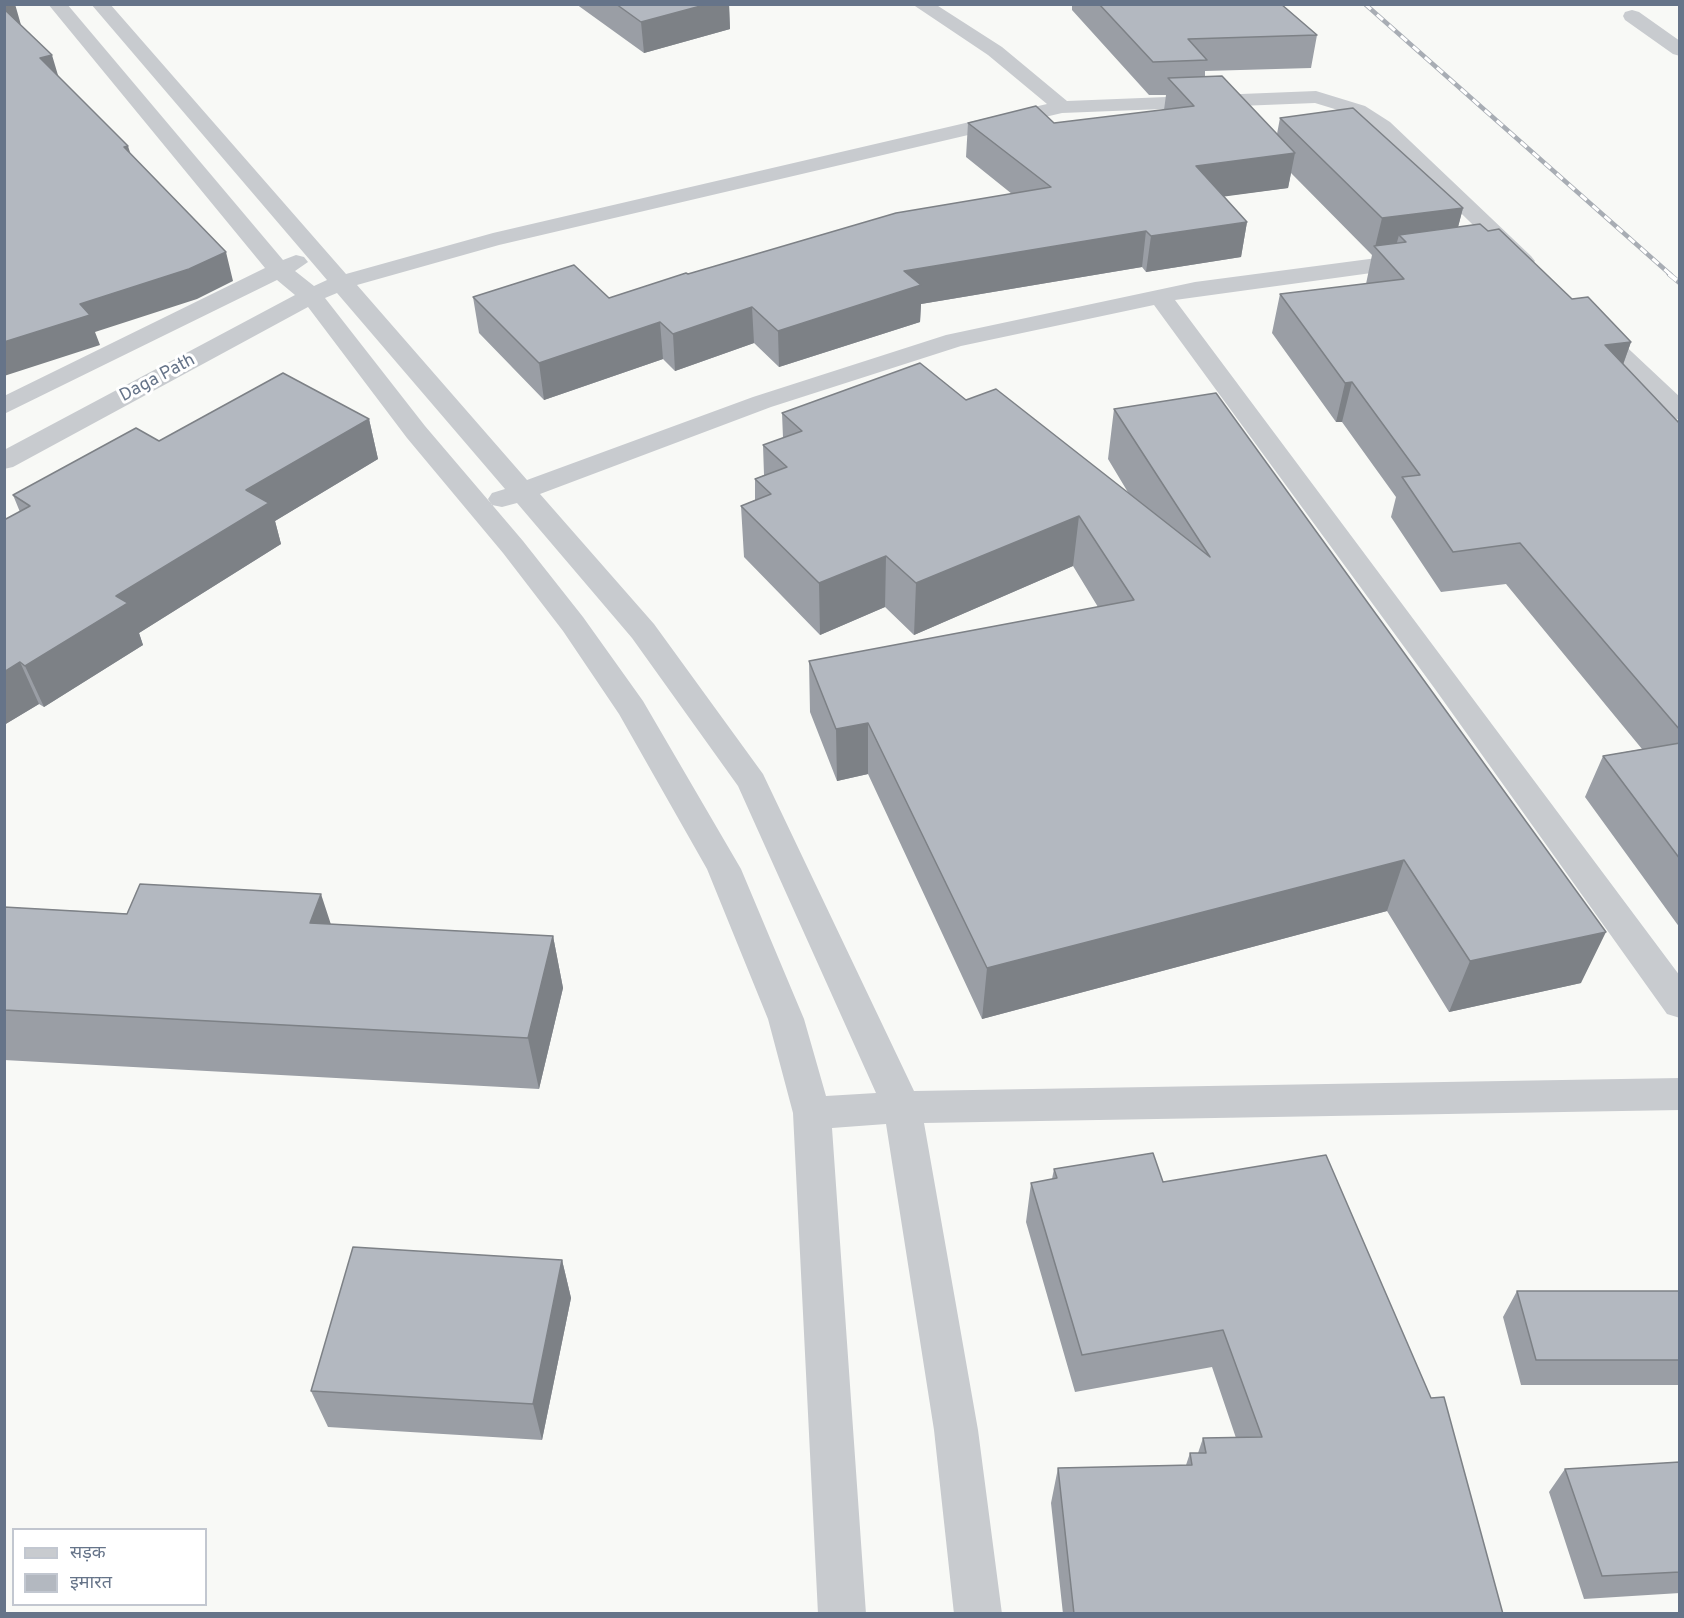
<!DOCTYPE html>
<meta charset="utf-8">
<style>
body{margin:0}
#map{position:relative;width:1684px;height:1618px;overflow:hidden;background:#f8f9f6;font-family:Overpass,"Noto Sans Devanagari",sans-serif}
canvas{display:block}
.frame{position:absolute;inset:0;border:6px solid #667489;pointer-events:none}
.legend{position:absolute;left:12px;top:1528px;width:195px;height:78px;box-sizing:border-box;background:#fff;border:2px solid #c2c7d0;margin:0;padding:8px 10px;list-style:none;font-size:18px;color:#667489}
.legend li{display:flex;align-items:center;gap:12px;height:30px}
.legend b{width:30px;border:2px solid #c2c7d0}
</style>
<div id="map">
<canvas width="1684" height="1618"></canvas>
<div class="frame"></div>
<ul class="legend">
<li><b style="height:8px;background:#c8cbcf"></b>सड़क</li>
<li><b style="height:16px;background:#b3b8c0"></b>इमारत</li>
</ul>
</div>
<script>
const g = document.querySelector('canvas').getContext('2d');
g.lineJoin = 'round';
function paint(path, color) { g.fillStyle = color; g.fill(path, 'evenodd'); }
function stroke(path, color, width, dash) { g.strokeStyle = color; g.lineWidth = width; g.lineCap = dash ? 'butt' : 'round'; g.setLineDash(dash || []); g.stroke(path); }
function label(font, color, halo, rows, align = 'center') {
  g.font = font + ' Overpass,sans-serif'; g.lineWidth = 6; g.setLineDash([]); g.textBaseline = 'middle'; g.strokeStyle = halo; g.fillStyle = color; for (const [text, x, y, turn = 0] of rows) {
    g.save(); g.translate(x, y); g.rotate((+turn || 0) * Math.PI / 180); g.textAlign = isNaN(turn) ? turn : align; if (halo) g.strokeText(text, 0, 0); g.fillText(text, 0, 0); g.restore();
  }
}
paint(new Path2D(`
 M 48,4 L 67,4 L 283,260 L 296,255 L 304,257 L 308,262 L 295,271 L 314,286 L 327,280 L 91,4 L 110,4 L 346,274 L 493,233 L 1047,104 L 988,55 L 912,4 L 935,4 L 1002,47 L 1067,101 L 1316,91 L 1365,106 L 1390,122 L 1531,256 L 1535,261 L 1531,266 L 1515,266 L 1376,130 L 1351,114 L 1315,103 L 1062,113 L 499,245 L 357,285 L 527,480 L 753,397 L 946,335 L 1195,282 L 1415,253 L 1423,255 L 1427,260 L 1423,265 L 1415,267 L 1175,300 L 1680,976 L 1680,1018 L 1667,1014 L 1435,689 L 1154,305 L 961,346 L 771,407 L 540,494 L 654,624 L 763,774 L 914,1091 L 1680,1078 L 1680,1110 L 924,1123 L 978,1430 L 1002,1614 L 954,1614 L 934,1430 L 886,1124 L 832,1128 L 866,1614 L 818,1614 L 793,1113 L 768,1019 L 707,869 L 619,714 L 563,631 L 503,553 L 407,438 L 308,307 L 13,467 L 4,469 L 4,450 L 295,295 L 277,280 L 4,414 L 4,396 L 265,268 ZM 337,293 L 505,489 L 492,493 L 488,499 L 492,505 L 502,507 L 517,503 L 632,638 L 738,786 L 876,1093 L 826,1096 L 804,1019 L 741,869 L 643,701 L 583,617 L 523,541 L 425,426 L 325,298 Z
 M 1632,10 L 1639,12 L 1680,41 L 1680,56 L 1673,54 L 1625,20 L 1623,16 L 1625,12 Z
 M 1592,321 L 1601,323 L 1680,397 L 1680,420 L 1671,417 L 1583,333 L 1580,328 L 1583,323 Z`), '#c8cbcf');
const railFar1 = new Path2D(`
 M 1365,4 L 1671,275`);
const rail = new Path2D(`
 M 1669,274 L 1680,283`);
stroke(railFar1, '#a8adb4', 4.5);
stroke(rail, '#a8adb4', 5);
stroke(railFar1, '#fff', 3, [8]);
stroke(rail, '#fff', 4, [10]);
paint(new Path2D(`
 M 576,4 L 729,4 L 730,29 L 644,53 Z
 M 1072,4 L 1281,4 L 1317,35 L 1311,68 L 1205,71 L 1205,76 L 1277,134 L 1280,118 L 1463,208 L 1458,227 L 1488,231 L 1572,299 L 1631,342 L 1623,365 L 1680,424 L 1680,928 L 1585,797 L 1603,756 L 1642,749 L 1506,584 L 1441,592 L 1391,517 L 1396,497 L 1342,422 L 1336,422 L 1272,333 L 1280,294 L 1366,284 L 1372,255 L 1291,173 L 1288,188 L 1224,196 L 1247,222 L 1241,257 L 1146,272 L 1142,267 L 921,304 L 920,322 L 779,367 L 754,343 L 675,371 L 663,359 L 544,400 L 479,333 L 473,297 L 609,298 L 688,274 L 1012,194 L 966,157 L 968,123 L 1054,123 L 1164,110 L 1166,95 L 1149,95 L 1072,10 Z
 M 966,400 L 1129,494 L 1108,459 L 1114,409 L 1581,983 L 1449,1012 L 1387,911 L 982,1019 L 868,774 L 837,781 L 810,712 L 809,661 L 1098,607 L 1073,566 L 914,635 L 885,607 L 820,635 L 744,557 L 741,506 L 755,500 L 755,479 L 764,475 L 763,445 L 783,438 L 782,413 Z
 M 369,419 L 378,459 L 275,521 L 281,544 L 139,633 L 143,645 L 44,707 L 39,704 L 4,725 L 20,512 L 13,495 Z
 M 4,907 L 553,936 L 563,988 L 539,1089 L 4,1060 Z
 M 1054,1169 L 1163,1182 L 1503,1614 L 1063,1614 L 1051,1503 L 1058,1468 L 1186,1465 L 1190,1453 L 1198,1453 L 1203,1438 L 1236,1438 L 1212,1367 L 1075,1392 L 1026,1222 L 1031,1183 L 1052,1179 Z
 M 562,1260 L 571,1298 L 542,1440 L 328,1427 L 311,1391 Z
 M 1517,1291 L 1680,1291 L 1680,1385 L 1521,1385 L 1503,1317 Z
 M 1680,1462 L 1680,1593 L 1584,1599 L 1549,1492 L 1565,1469 Z`), '#9a9ea5');
paint(new Path2D(`
 M 4,4 L 15,4 L 21,25 L 4,22 Z
 M 708,4 L 729,4 L 730,29 L 644,53 L 641,22 Z
 M 52,55 L 60,82 L 40,58 Z
 M 128,146 L 137,174 L 124,147 Z
 M 1295,153 L 1288,188 L 1191,201 L 1196,166 Z
 M 1463,208 L 1453,246 L 1406,242 L 1399,235 L 1394,253 L 1375,247 L 1382,218 Z
 M 1247,222 L 1241,257 L 1146,272 L 1151,236 Z
 M 1146,231 L 1142,267 L 921,304 L 920,322 L 779,367 L 778,331 L 904,271 Z
 M 226,252 L 233,281 L 197,299 L 95,332 L 100,345 L 4,376 L 4,342 L 80,304 Z
 M 752,307 L 754,343 L 675,371 L 673,334 Z
 M 660,322 L 663,359 L 544,400 L 539,363 Z
 M 1631,342 L 1617,381 L 1605,345 Z
 M 1352,382 L 1342,422 L 1336,422 L 1345,383 Z
 M 369,419 L 378,459 L 275,521 L 281,544 L 139,633 L 143,645 L 44,707 L 25,666 L 116,596 L 246,490 Z
 M 1079,516 L 1073,566 L 914,635 L 916,583 Z
 M 886,556 L 885,607 L 820,635 L 819,583 Z
 M 20,662 L 39,704 L 4,725 L 4,672 Z
 M 868,723 L 868,774 L 837,781 L 836,729 Z
 M 1404,860 L 1387,911 L 982,1019 L 987,968 Z
 M 321,894 L 338,946 L 310,923 Z
 M 1606,932 L 1581,983 L 1449,1012 L 1470,961 Z
 M 553,936 L 563,988 L 539,1089 L 528,1038 Z
 M 562,1260 L 571,1298 L 542,1440 L 533,1404 Z`), '#7d8186');
const building = new Path2D(`
 M 616,4 L 708,4 L 641,22 Z
 M 1099,4 L 1281,4 L 1317,35 L 1188,39 L 1207,60 L 1153,62 Z
 M 4,9 L 52,55 L 40,58 L 128,146 L 124,147 L 226,252 L 189,269 L 80,304 L 90,315 L 4,342 Z
 M 1222,76 L 1295,153 L 1196,166 L 1247,222 L 1151,236 L 1146,231 L 904,271 L 921,285 L 778,331 L 752,307 L 673,334 L 660,322 L 539,363 L 473,297 L 574,265 L 609,298 L 686,273 L 688,274 L 896,213 L 1051,187 L 968,123 L 1036,106 L 1054,123 L 1194,106 L 1168,78 Z
 M 1353,108 L 1463,208 L 1382,218 L 1280,118 Z
 M 1480,224 L 1488,231 L 1499,229 L 1572,299 L 1588,297 L 1631,342 L 1605,345 L 1680,424 L 1680,730 L 1520,543 L 1453,552 L 1402,477 L 1420,475 L 1352,382 L 1345,383 L 1280,294 L 1404,279 L 1374,246 L 1406,242 L 1399,235 Z
 M 920,363 L 966,400 L 996,389 L 1210,557 L 1114,409 L 1216,393 L 1606,932 L 1470,961 L 1404,860 L 987,968 L 868,723 L 836,729 L 809,661 L 1134,600 L 1079,516 L 916,583 L 886,556 L 819,583 L 741,506 L 771,494 L 755,479 L 787,467 L 763,445 L 802,431 L 782,413 Z
 M 283,373 L 369,419 L 246,490 L 269,503 L 116,596 L 128,603 L 25,666 L 20,662 L 4,672 L 4,520 L 30,506 L 13,495 L 136,428 L 159,441 Z
 M 1680,743 L 1680,859 L 1603,756 Z
 M 140,884 L 321,894 L 310,923 L 553,936 L 528,1038 L 4,1010 L 4,907 L 127,914 Z
 M 1153,1153 L 1163,1182 L 1326,1155 L 1431,1398 L 1444,1397 L 1503,1614 L 1074,1614 L 1058,1468 L 1192,1465 L 1190,1453 L 1206,1453 L 1203,1438 L 1262,1437 L 1223,1330 L 1082,1355 L 1031,1183 L 1057,1178 L 1054,1169 Z
 M 353,1247 L 562,1260 L 533,1404 L 311,1391 Z
 M 1517,1291 L 1680,1291 L 1680,1360 L 1536,1360 Z
 M 1680,1462 L 1680,1572 L 1602,1576 L 1565,1469 Z`);
paint(building, '#b3b8c0');
stroke(building, '#7d8186', 1.5);
label('18px', '#667489', '#fff', [
 ["Daga Path",158,379,-28]
]);
</script>
